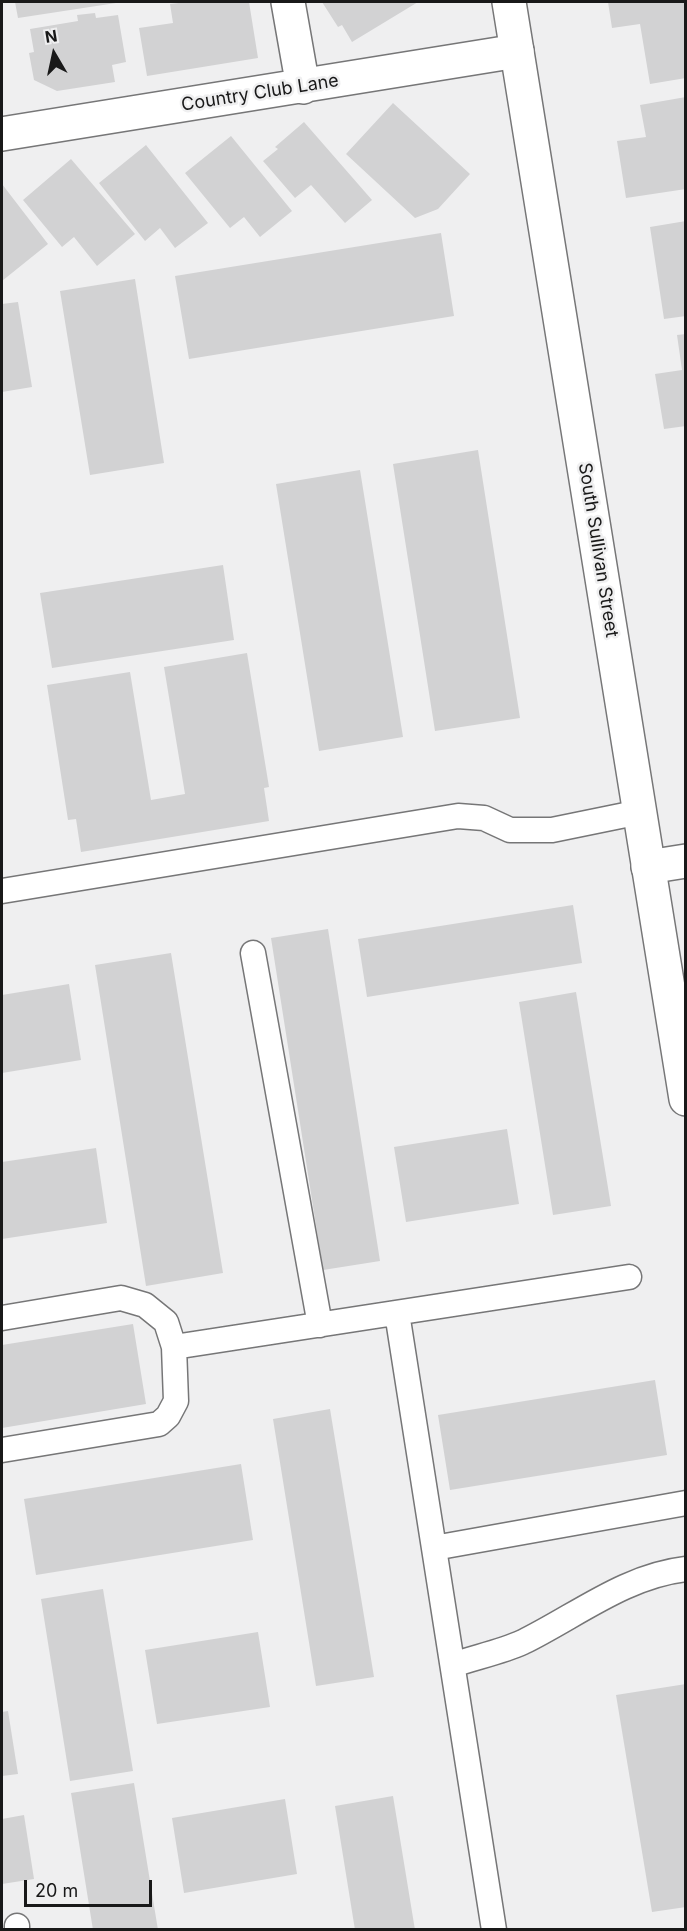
<!DOCTYPE html>
<style>
body{margin:0}
#map{position:relative;width:687px;height:1931px;overflow:hidden;background:#efeff0;font-family:Inter,sans-serif}
canvas{display:block}
.frame{position:absolute;inset:0;border:3px solid #191919;pointer-events:none}
.north{position:absolute;left:24px;top:24px;width:60px;height:60px;-webkit-text-stroke:4px #efeff0;paint-order:stroke;rotate:351deg;font-size:16px;font-weight:700;line-height:24px;text-align:center;color:#191919}
.north::after{content:'';display:block;margin:auto;width:21px;height:27px;background:#191919;clip-path:polygon(50% 0,100% 100%,50% 72%,0 100%)}
.scale{position:absolute;left:24px;top:1880px;width:128px;height:27px;box-sizing:border-box;border:3px solid #191919;border-top:0;padding-left:8px;font-size:18px;line-height:21px;white-space:nowrap;color:#191919;-webkit-text-stroke:4px #efeff0;paint-order:stroke}
</style>
<div id="map">
<canvas width="687" height="1931"></canvas>
<div class="frame"></div>
<div class="north">N</div>
<div class="scale">20 m</div>
</div>
<script>
const g = document.querySelector('canvas').getContext('2d');
g.lineJoin = 'round';
function paint(path, color) { g.fillStyle = color; g.fill(path, 'evenodd'); }
function stroke(path, color, width, dash) { g.strokeStyle = color; g.lineWidth = width; g.lineCap = dash ? 'butt' : 'round'; g.setLineDash(dash || []); g.stroke(path); }
function label(font, color, halo, rows, align = 'center') {
  g.font = font + ' Inter,sans-serif'; g.lineWidth = 5; g.setLineDash([]); g.textBaseline = 'middle'; g.strokeStyle = halo; g.fillStyle = color; for (const [text, x, y, turn = 0] of rows) {
    g.save(); g.translate(x, y); g.rotate((+turn || 0) * Math.PI / 180); g.textAlign = isNaN(turn) ? turn : align; if (halo) g.strokeText(text, 0, 0); g.fillText(text, 0, 0); g.restore();
  }
}
paint(new Path2D(`
 M 15,2 L 116,2 L 116,3 L 18,18 Z
 M 187,2 L 249,2 L 258,58 L 147,76 L 139,28 L 173,23 L 170,4 Z
 M 322,2 L 418,2 L 352,42 L 342,25 L 338,27 Z
 M 608,2 L 686,2 L 686,78 L 650,84 L 640,24 L 612,28 Z
 M 95,13 L 96,18 L 118,15 L 126,62 L 112,65 L 115,82 L 57,91 L 34,80 L 29,53 L 34,52 L 30,29 L 78,21 L 77,15 Z
 M 686,97 L 686,189 L 626,198 L 617,141 L 646,137 L 640,105 Z
 M 393,103 L 470,174 L 438,209 L 415,218 L 346,154 Z
 M 304,122 L 372,200 L 345,223 L 311,185 L 295,198 L 263,161 L 278,149 L 275,147 Z
 M 231,136 L 292,211 L 260,237 L 244,217 L 230,228 L 185,173 Z
 M 146,145 L 208,223 L 175,248 L 160,228 L 145,241 L 99,183 Z
 M 71,159 L 135,234 L 97,266 L 74,237 L 62,247 L 23,200 Z
 M 2,184 L 48,244 L 2,281 Z
 M 686,221 L 686,316 L 664,319 L 650,227 Z
 M 441,233 L 454,316 L 189,359 L 175,276 Z
 M 135,279 L 164,463 L 90,475 L 60,291 Z
 M 18,302 L 32,387 L 2,392 L 2,304 Z
 M 686,334 L 686,426 L 664,429 L 655,374 L 682,370 L 677,335 Z
 M 478,450 L 520,718 L 435,731 L 393,464 Z
 M 360,470 L 403,737 L 319,751 L 276,484 Z
 M 223,565 L 234,640 L 52,668 L 40,593 Z
 M 247,653 L 269,787 L 264,788 L 269,821 L 81,852 L 76,819 L 68,820 L 47,685 L 130,672 L 151,800 L 185,794 L 164,667 Z
 M 573,905 L 582,963 L 367,997 L 358,939 Z
 M 328,929 L 380,1261 L 323,1270 L 271,938 Z
 M 171,953 L 223,1273 L 146,1286 L 95,965 Z
 M 69,984 L 81,1060 L 2,1073 L 2,995 Z
 M 576,992 L 611,1206 L 553,1215 L 519,1002 Z
 M 507,1129 L 519,1204 L 406,1222 L 394,1147 Z
 M 96,1148 L 107,1223 L 2,1239 L 2,1162 Z
 M 133,1324 L 146,1404 L 2,1428 L 2,1345 Z
 M 655,1380 L 667,1455 L 450,1490 L 438,1415 Z
 M 330,1409 L 374,1677 L 316,1686 L 273,1419 Z
 M 241,1464 L 253,1540 L 36,1575 L 24,1499 Z
 M 103,1589 L 133,1771 L 70,1781 L 41,1599 Z
 M 258,1632 L 270,1707 L 157,1724 L 145,1650 Z
 M 686,1684 L 686,1907 L 652,1912 L 616,1695 Z
 M 8,1711 L 18,1774 L 2,1776 L 2,1712 Z
 M 134,1783 L 158,1930 L 93,1930 L 71,1793 Z
 M 393,1796 L 415,1930 L 355,1930 L 335,1806 Z
 M 285,1799 L 297,1874 L 184,1893 L 172,1818 Z
 M 24,1815 L 34,1879 L 2,1884 L 2,1819 Z`), '#d2d2d3');
const service = new Path2D(`
 M 2,891 L 458,816 L 484,818 L 510,830 L 552,830 L 640,812
 M 253,953 L 320,1325
 M 397,1313 L 494,1930
 M 2,1318 L 121,1298 L 145,1305 L 166,1322 L 174,1347 L 176,1401 L 168,1416 L 159,1424 L 2,1450
 M 174,1347 L 629,1277
 M 434,1548 L 686,1503
 M 453,1665 C 476,1657 501,1652 523,1642 C 576,1616 625,1576 686,1569
 M 17,1926 L 17,1930`);
const minor = new Path2D(`
 M 288,2 L 303,87
 M 2,134 L 517,51
 M 648,867 L 686,861`);
const tertiary = new Path2D(`
 M 509,2 L 686,1099`);
stroke(service, '#767677', 27);
stroke(minor, '#767677', 36);
stroke(tertiary, '#767677', 36);
stroke(service, '#fff', 24);
stroke(minor, '#fff', 33);
stroke(tertiary, '#fff', 33);
label('18px', '#191919', '#efeff0', [
 ["Country Club Lane",260,93,-9],
 ["South Sullivan Street",598,550,81]
]);
</script>
